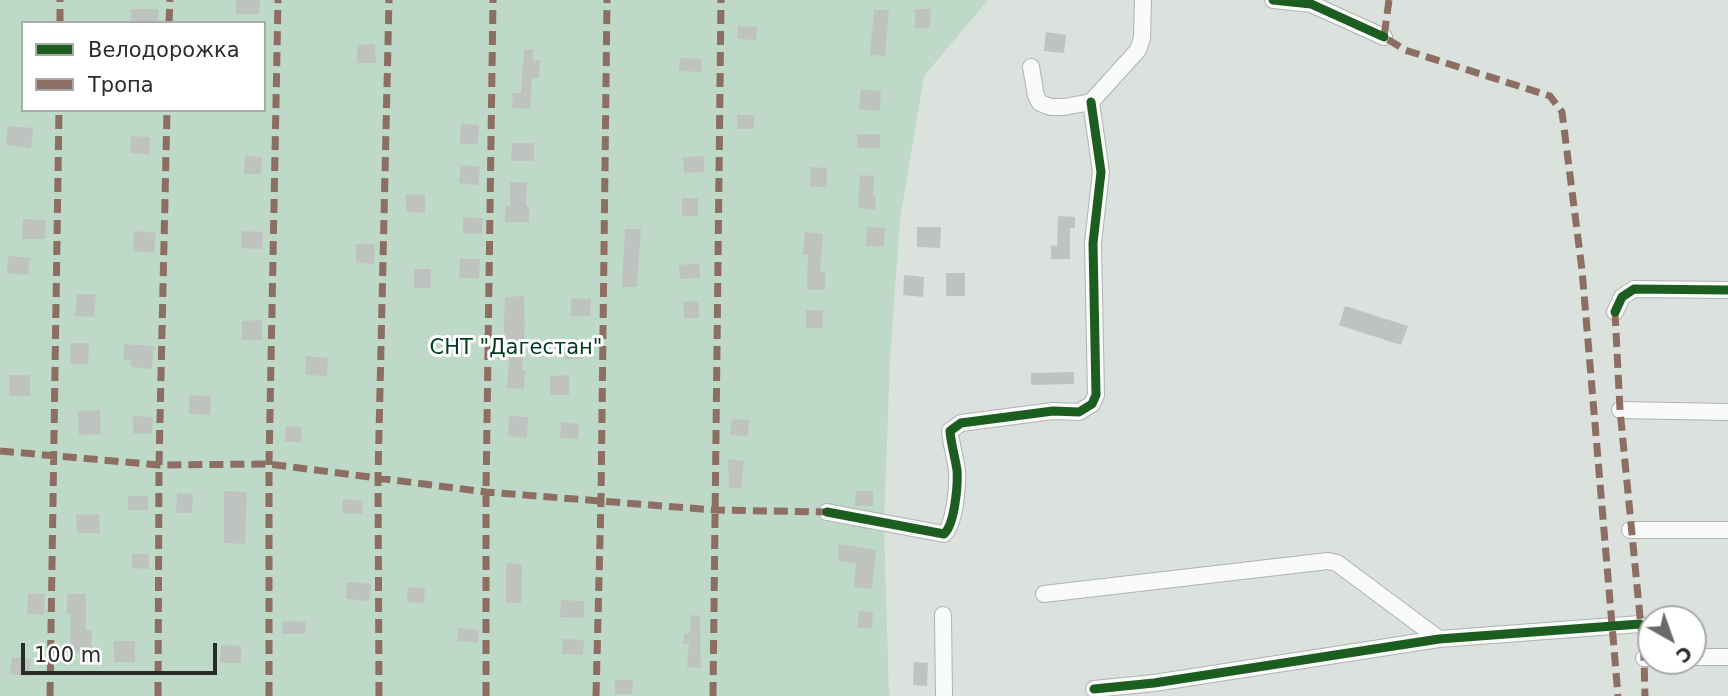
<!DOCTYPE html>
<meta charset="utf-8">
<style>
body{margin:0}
#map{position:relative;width:1728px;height:696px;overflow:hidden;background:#dbe1dd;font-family:"DejaVu Sans",sans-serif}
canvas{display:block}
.legend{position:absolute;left:21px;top:21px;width:245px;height:91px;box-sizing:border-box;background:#fff;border:2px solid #a9abaa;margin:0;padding:9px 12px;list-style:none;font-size:21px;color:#282d2a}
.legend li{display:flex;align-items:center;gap:14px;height:35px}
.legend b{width:35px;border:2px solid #a9abaa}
.north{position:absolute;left:1637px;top:605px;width:70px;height:70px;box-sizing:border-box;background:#fff;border:2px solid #a9abaa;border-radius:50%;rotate:140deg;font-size:19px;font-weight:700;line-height:28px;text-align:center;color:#282d2a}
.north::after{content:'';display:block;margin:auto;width:24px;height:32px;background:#676c69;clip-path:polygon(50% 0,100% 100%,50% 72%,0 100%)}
.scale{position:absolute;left:21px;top:643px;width:196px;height:32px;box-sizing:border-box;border:4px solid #282d2a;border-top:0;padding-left:9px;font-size:21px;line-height:24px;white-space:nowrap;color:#282d2a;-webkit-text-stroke:5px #fff;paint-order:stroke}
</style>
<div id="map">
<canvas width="1728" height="696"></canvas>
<ul class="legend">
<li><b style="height:9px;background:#1b5e20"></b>Велодорожка</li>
<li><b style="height:9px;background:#8d6e63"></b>Тропа</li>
</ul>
<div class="north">С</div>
<div class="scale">100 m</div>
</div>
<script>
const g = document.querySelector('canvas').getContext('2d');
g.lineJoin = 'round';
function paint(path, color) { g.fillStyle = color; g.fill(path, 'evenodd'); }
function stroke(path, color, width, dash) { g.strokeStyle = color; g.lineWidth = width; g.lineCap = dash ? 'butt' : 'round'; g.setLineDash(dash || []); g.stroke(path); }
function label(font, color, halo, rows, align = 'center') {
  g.font = font + ' "DejaVu Sans",sans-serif'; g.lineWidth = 6; g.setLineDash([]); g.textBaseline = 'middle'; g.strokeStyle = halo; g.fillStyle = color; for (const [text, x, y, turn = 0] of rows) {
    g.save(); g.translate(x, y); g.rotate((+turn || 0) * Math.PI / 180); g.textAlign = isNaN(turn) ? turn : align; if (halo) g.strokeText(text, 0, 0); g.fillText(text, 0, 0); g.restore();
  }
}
paint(new Path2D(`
 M 0,0 L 988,0 L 924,76 L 900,219 L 890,359 L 884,524 L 889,696 L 0,696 ZM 23,23 L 264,23 L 264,110 L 23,110 Z`), '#bed9c8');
paint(new Path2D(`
 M 236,0 L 260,0 L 259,14 L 236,14 Z
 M 131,9 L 158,9 L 158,23 L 131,23 Z
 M 915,9 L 931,9 L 930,28 L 915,28 Z
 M 874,10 L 889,10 L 885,56 L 870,55 Z
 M 738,26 L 757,27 L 756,40 L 737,39 Z
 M 1046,32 L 1066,35 L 1064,53 L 1044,51 Z
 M 375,44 L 376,63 L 357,63 L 357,45 Z
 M 524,49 L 533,50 L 533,60 L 540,60 L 539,78 L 532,77 L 530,109 L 512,108 L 513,93 L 521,93 Z
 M 680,58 L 702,59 L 701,72 L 679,71 Z
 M 861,89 L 881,91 L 880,111 L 859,109 Z
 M 737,115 L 754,115 L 754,129 L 737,129 Z
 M 461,124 L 479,125 L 478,144 L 460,144 Z
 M 8,126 L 33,128 L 31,148 L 6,145 Z
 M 857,134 L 880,134 L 880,148 L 857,148 Z
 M 131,136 L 150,137 L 149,155 L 130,153 Z
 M 512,143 L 534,143 L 534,161 L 511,161 Z
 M 245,156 L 262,157 L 261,174 L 244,174 Z
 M 704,156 L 704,172 L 684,173 L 683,157 Z
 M 461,165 L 480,167 L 478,185 L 459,183 Z
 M 811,167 L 827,168 L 827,187 L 810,187 Z
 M 860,175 L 874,176 L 873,196 L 876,197 L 875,210 L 858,208 Z
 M 510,182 L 527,182 L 526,206 L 529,206 L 529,222 L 505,222 L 505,206 L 510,206 Z
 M 406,194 L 425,195 L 425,213 L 406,212 Z
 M 682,198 L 698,198 L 698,216 L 682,216 Z
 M 1058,216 L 1075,217 L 1075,228 L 1070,228 L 1070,259 L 1051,259 L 1051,245 L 1057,246 Z
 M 463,217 L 483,218 L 482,234 L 463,233 Z
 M 23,219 L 46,220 L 45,239 L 22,239 Z
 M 867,227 L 885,228 L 884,247 L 866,246 Z
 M 917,227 L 941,227 L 940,248 L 917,247 Z
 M 625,229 L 641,229 L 637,287 L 622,287 Z
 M 134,231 L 156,233 L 154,253 L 133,251 Z
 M 241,231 L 263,232 L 262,249 L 241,248 Z
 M 805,232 L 823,234 L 820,272 L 825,272 L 825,290 L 807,290 L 808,255 L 803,254 Z
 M 356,244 L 375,244 L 374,264 L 356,263 Z
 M 8,256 L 30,258 L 28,275 L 7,273 Z
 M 460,259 L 480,259 L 479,278 L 459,278 Z
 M 699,263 L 700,278 L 680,279 L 679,265 Z
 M 414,269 L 431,269 L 431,288 L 414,288 Z
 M 946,273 L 965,273 L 965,296 L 946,296 Z
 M 904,275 L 924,277 L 923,297 L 903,295 Z
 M 77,294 L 96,294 L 94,317 L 75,316 Z
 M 524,296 L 525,326 L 522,370 L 525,370 L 524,389 L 507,388 L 510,350 L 503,350 L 505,297 Z
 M 571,298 L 591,299 L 590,316 L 571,316 Z
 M 699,301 L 699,318 L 684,318 L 683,302 Z
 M 1345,306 L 1408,326 L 1401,345 L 1339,325 Z
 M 806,310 L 823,310 L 823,328 L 806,328 Z
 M 262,320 L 262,340 L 242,340 L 242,321 Z
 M 71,343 L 89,343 L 88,364 L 70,364 Z
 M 565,343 L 583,343 L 583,359 L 565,359 Z
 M 124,344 L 154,346 L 152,369 L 131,367 L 131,360 L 123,360 Z
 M 306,356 L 328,358 L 327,376 L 305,375 Z
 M 1074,372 L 1074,384 L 1031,385 L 1031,373 Z
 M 9,375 L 30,375 L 30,396 L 9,396 Z
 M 569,375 L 569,395 L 550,395 L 550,376 Z
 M 189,395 L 211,396 L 210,415 L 189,414 Z
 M 100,410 L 101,434 L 79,435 L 78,411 Z
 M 133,416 L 153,417 L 152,434 L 133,433 Z
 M 509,416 L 528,417 L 527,438 L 508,436 Z
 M 732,419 L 749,420 L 748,436 L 730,435 Z
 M 561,422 L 579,424 L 578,439 L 560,438 Z
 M 286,426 L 302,427 L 301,442 L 285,442 Z
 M 728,459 L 744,461 L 741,488 L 729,488 Z
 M 224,491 L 247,492 L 245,544 L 224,543 Z
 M 856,491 L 873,491 L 873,506 L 855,506 Z
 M 177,493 L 193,494 L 192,513 L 176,513 Z
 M 128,496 L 148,496 L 148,510 L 128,510 Z
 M 343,499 L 363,501 L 362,514 L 342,513 Z
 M 99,514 L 100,533 L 77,533 L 76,515 Z
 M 839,544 L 876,550 L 872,589 L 854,587 L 856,563 L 838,561 Z
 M 132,554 L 149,554 L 149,569 L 132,568 Z
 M 506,563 L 522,564 L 521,603 L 506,603 Z
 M 347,582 L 371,584 L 369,601 L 346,599 Z
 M 408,587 L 425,588 L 424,603 L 407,602 Z
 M 28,593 L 45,594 L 44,615 L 27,614 Z
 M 67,594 L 86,594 L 86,630 L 92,630 L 91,652 L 70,651 L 71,614 L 67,614 Z
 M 561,600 L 584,601 L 584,618 L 560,617 Z
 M 859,611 L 873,612 L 872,628 L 857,628 Z
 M 691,615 L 700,616 L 701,668 L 687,667 L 689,644 L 683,644 L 684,633 L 690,633 Z
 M 283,621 L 306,622 L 305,634 L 282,634 Z
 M 459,628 L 479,630 L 478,643 L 457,641 Z
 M 563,639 L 584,640 L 583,655 L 562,654 Z
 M 114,641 L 135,641 L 135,662 L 114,662 Z
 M 221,645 L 241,646 L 241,663 L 220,663 Z
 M 12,657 L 31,659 L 29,676 L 10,674 Z
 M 914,662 L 928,663 L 927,686 L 913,685 Z
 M 615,680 L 633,680 L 632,694 L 615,694 Z`), '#bec3c0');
const minor = new Path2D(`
 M 1273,0 L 1311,4 L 1384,37
 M 1031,67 L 1036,96 L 1040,103 L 1051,107 L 1064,107 L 1091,102 L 1138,50 L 1142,38 L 1143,0
 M 1615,312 L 1622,297 L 1634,289 L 1728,290
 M 1620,410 L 1728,412
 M 827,512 L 944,534 C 955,524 958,484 957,470 C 955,457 951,444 950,431 L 961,423 L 1053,411 L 1079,412 L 1092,404 L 1096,395 L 1093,243 L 1101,172 L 1091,102
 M 1630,530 L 1728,530
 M 1044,594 L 1328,561 L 1337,563 L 1439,639
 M 943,615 L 944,696
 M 1693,657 L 1728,657
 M 1644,658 L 1651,658
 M 1094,689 L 1154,683 L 1439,639 L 1640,624`);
stroke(minor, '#aeb3b0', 18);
stroke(minor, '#fafafa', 16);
stroke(new Path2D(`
 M 1389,0 L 1384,37 L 1405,50 L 1550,96 L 1562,112 L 1582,270 L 1618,696
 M 60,23 L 60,0
 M 169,23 L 170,0
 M 1615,312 L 1620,410 L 1644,658 L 1645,696
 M 0,451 L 159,465 L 269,464 L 486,492 L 714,510 L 827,512
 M 50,696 L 59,110
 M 158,696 L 159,465 L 167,110
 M 269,696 L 269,464 L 278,0
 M 379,696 L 378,477 L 389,0
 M 486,696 L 486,492 L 493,0
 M 596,696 L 601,500 L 607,0
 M 713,696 L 721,0`), '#8d6e63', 7, [14, 7]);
stroke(new Path2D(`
 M 1273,0 L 1311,4 L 1384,37
 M 1615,312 L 1622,297 L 1634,289 L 1728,290
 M 827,512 L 944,534 C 955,524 958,484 957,470 C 955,457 951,444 950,431 L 961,423 L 1053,411 L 1079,412 L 1092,404 L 1096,395 L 1093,243 L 1101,172 L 1091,102
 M 1094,689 L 1154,683 L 1439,639 L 1640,624`), '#1b5e20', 9);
label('21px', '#003c21', '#fff', [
 ["СНТ \"Дагестан\"",516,349]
]);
</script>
